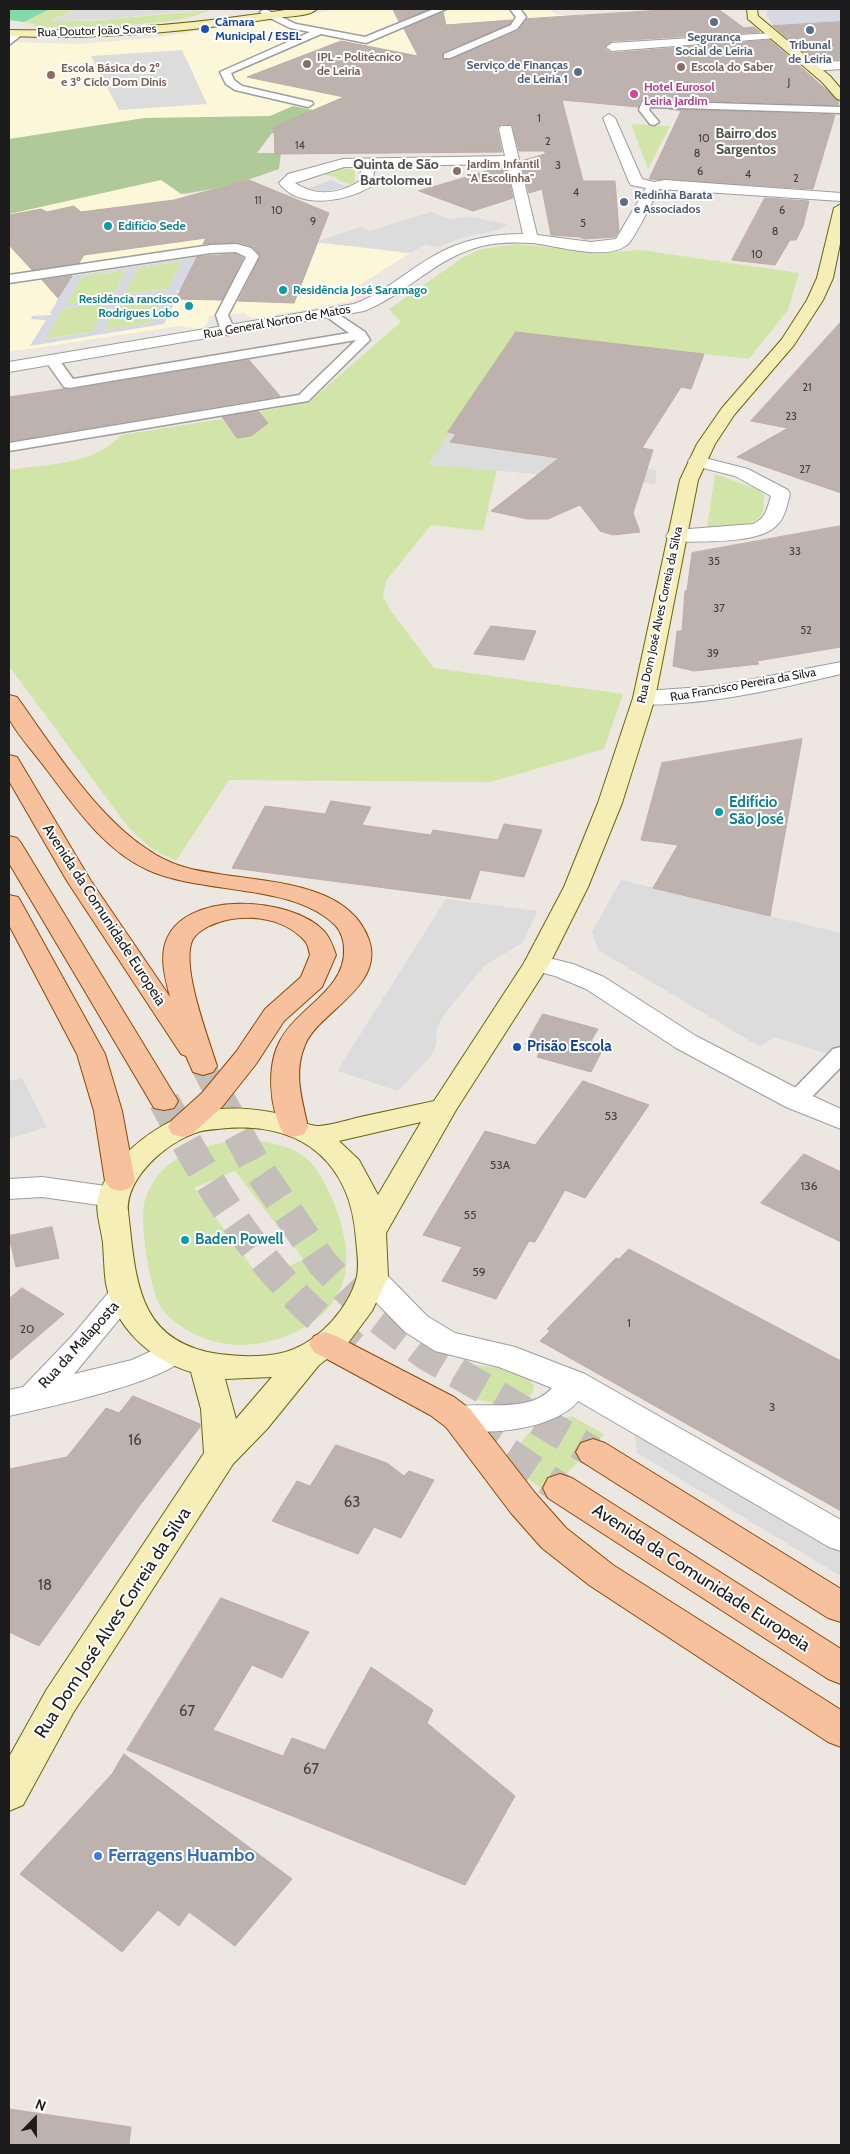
<!DOCTYPE html>
<meta charset="utf-8">
<style>
body{margin:0}
#map{position:relative;width:850px;height:2154px;overflow:hidden;background:#ede7e2;font-family:Cabin,sans-serif}
canvas{display:block}
.frame{position:absolute;inset:0;border:10px solid #1c1c1c;pointer-events:none}
.north{position:absolute;left:10px;top:2094px;width:50px;height:50px;-webkit-text-stroke:4px #fff;paint-order:stroke;rotate:22deg;font-size:14px;font-weight:700;line-height:20px;text-align:center;color:#1c1c1c}
.north::after{content:'';display:block;margin:auto;width:18px;height:22px;background:#1c1c1c;clip-path:polygon(50% 0,100% 100%,50% 72%,0 100%)}
</style>
<div id="map">
<canvas width="850" height="2154"></canvas>
<div class="frame"></div>
<div class="north">N</div>
</div>
<script>
const g = document.querySelector('canvas').getContext('2d');
g.lineJoin = 'round';
function paint(path, color) { g.fillStyle = color; g.fill(path, 'evenodd'); }
function stroke(path, color, width, dash) { g.strokeStyle = color; g.lineWidth = width; g.lineCap = dash ? 'butt' : 'round'; g.setLineDash(dash || []); g.stroke(path); }
function label(font, color, halo, rows, align = 'center') {
  g.font = font + ' Cabin,sans-serif'; g.lineWidth = 4; g.setLineDash([]); g.textBaseline = 'middle'; g.strokeStyle = halo; g.fillStyle = color; for (const [text, x, y, turn = 0] of rows) {
    g.save(); g.translate(x, y); g.rotate((+turn || 0) * Math.PI / 180); g.textAlign = isNaN(turn) ? turn : align; if (halo) g.strokeText(text, 0, 0); g.fillText(text, 0, 0); g.restore();
  }
}
paint(new Path2D(`
 M 340,9 L 549,9 L 555,14 L 565,15 L 565,17 L 411,130 L 293,106 L 271,116 L 145,118 L 9,139 L 9,42 L 80,44 L 152,38 L 261,21 L 274,22 L 288,20 L 292,18 L 291,17 Z
 M 161,180 L 256,242 L 315,242 L 410,253 L 344,295 L 358,298 L 348,302 L 257,318 L 249,317 L 245,313 L 209,316 L 207,324 L 200,329 L 179,326 L 9,352 L 9,214 Z`), '#fdf7da');
paint(new Path2D(`
 M 50,9 L 77,9 L 52,20 L 90,21 L 209,10 C 181,27 78,27 42,27 L 31,26 L 37,25 L 24,22 Z
 M 631,124 L 670,126 L 648,169 Z
 M 342,168 L 355,170 L 355,182 L 350,185 L 338,180 L 336,177 L 320,174 Z
 M 518,244 L 600,253 L 641,250 L 799,273 L 788,310 L 749,359 L 517,332 L 429,464 L 497,470 L 483,531 L 431,525 L 386,581 L 383,596 L 391,611 L 434,668 L 623,694 L 604,749 L 491,782 L 229,780 L 176,861 L 152,849 L 128,827 L 9,666 L 9,470 C 46,464 95,465 121,435 L 222,419 L 237,438 L 258,412 L 310,401 L 401,322 L 389,309 L 464,257 L 482,249 Z
 M 182,261 L 168,289 L 124,294 L 138,268 Z
 M 126,270 L 114,293 L 104,295 L 98,300 L 65,305 L 83,276 Z
 M 166,293 L 150,323 L 104,330 L 117,306 L 129,302 L 132,299 Z
 M 101,304 L 107,305 L 92,332 L 44,339 L 63,308 Z
 M 715,474 L 760,490 L 764,495 C 764,500 764,507 763,511 C 756,530 723,527 707,528 Z
 M 251,1140 C 267,1142 284,1144 299,1153 C 315,1162 322,1178 330,1194 C 341,1218 351,1252 344,1279 C 332,1325 272,1350 227,1344 C 204,1341 177,1328 162,1309 C 150,1292 140,1226 144,1205 C 145,1194 154,1180 161,1172 C 184,1147 219,1142 251,1140 ZM 235,1171 L 303,1259 L 303,1260 L 260,1278 L 194,1188 Z
 M 461,1364 C 485,1367 518,1364 534,1385 C 533,1411 486,1405 469,1396 C 463,1392 458,1384 451,1380 Z
 M 572,1416 L 604,1434 L 548,1494 C 538,1486 525,1478 519,1467 C 516,1461 517,1455 519,1449 C 526,1426 552,1421 572,1416 Z`), '#d1e5a9');
paint(new Path2D(`
 M 293,106 L 411,130 L 484,136 L 272,133 L 257,153 L 281,153 L 279,169 C 246,181 216,190 181,194 L 161,180 L 9,214 L 9,139 L 145,118 L 270,116 Z`), '#afca98');
paint(new Path2D(`
 M 9,9 L 50,9 L 24,22 L 9,20 Z`), '#83d9a9');
paint(new Path2D(`
 M 77,9 L 211,9 L 106,19 L 51,21 Z
 M 182,50 L 207,104 L 119,110 L 91,56 Z
 M 431,212 L 449,219 L 472,217 L 507,224 L 499,230 L 464,237 L 438,247 L 425,245 L 410,253 L 315,242 L 361,227 L 369,231 Z
 M 449,432 L 612,466 L 657,470 L 655,484 L 429,465 Z
 M 621,880 L 841,933 L 841,1058 L 774,1037 L 760,1047 L 598,950 L 592,932 Z
 M 446,899 L 538,911 L 522,943 L 484,966 L 443,1016 L 437,1028 L 436,1045 L 431,1056 L 398,1091 L 337,1071 Z
 M 22,1078 L 47,1127 L 9,1139 L 9,1081 Z
 M 634,1430 L 841,1553 L 841,1576 L 637,1453 Z`), '#dcdcdc');
paint(new Path2D(`
 M 768,9 L 841,9 L 841,22 L 773,26 L 766,14 Z
 M 331,180 L 346,187 L 324,192 L 309,188 Z
 M 210,255 L 206,260 L 194,262 L 183,286 L 192,288 L 176,291 L 179,293 L 164,324 L 30,346 L 46,320 L 31,319 L 32,316 L 52,315 L 50,313 L 71,276 ZM 182,261 L 168,289 L 124,294 L 138,268 ZM 126,270 L 114,293 L 104,295 L 98,300 L 66,304 L 83,276 ZM 166,293 L 150,323 L 104,330 L 117,306 L 129,302 L 132,299 ZM 101,304 L 106,305 L 92,332 L 45,339 L 63,308 Z`), '#d6d8e2');
const building = new Path2D(`
 M 393,9 L 430,9 L 399,21 Z
 M 678,9 L 718,9 L 744,28 L 754,27 L 760,32 L 612,41 L 604,48 L 612,53 L 770,40 L 839,101 L 838,105 L 646,99 L 640,101 L 638,107 L 562,100 L 583,181 L 615,181 L 619,231 L 615,237 L 584,239 L 580,237 L 551,235 L 542,189 L 529,193 L 521,161 L 545,154 L 545,151 L 519,151 L 512,125 L 501,124 L 497,128 L 502,152 L 275,154 L 274,127 L 344,97 L 247,77 L 341,41 L 418,56 L 404,29 L 443,12 L 446,25 L 512,20 L 510,24 L 443,52 L 443,59 L 450,60 L 518,31 L 527,19 Z
 M 841,22 L 841,59 L 815,61 L 773,26 Z
 M 669,109 L 835,115 L 813,189 L 649,179 L 681,111 Z
 M 506,166 L 513,198 L 473,211 L 419,191 Z
 M 249,180 L 329,213 L 294,303 L 238,301 L 261,256 L 252,246 L 238,242 L 203,244 L 206,238 L 84,255 L 79,263 L 32,270 L 9,245 L 9,215 L 41,209 L 47,212 L 74,206 L 81,212 L 174,200 Z
 M 765,198 L 809,201 L 803,226 L 796,240 L 790,240 L 775,265 L 732,260 Z
 M 236,254 L 243,258 L 222,300 L 176,299 L 197,257 Z
 M 72,276 L 58,298 L 42,280 Z
 M 841,322 L 841,493 L 737,457 L 788,428 L 751,421 Z
 M 516,332 L 704,354 L 691,389 L 681,387 L 642,448 L 653,450 L 633,513 L 640,532 L 613,535 L 600,531 L 580,505 L 548,519 L 527,519 L 491,511 L 559,458 L 450,442 L 456,434 L 448,432 Z
 M 249,360 L 280,396 L 9,441 L 9,397 L 63,389 L 69,390 Z
 M 258,411 L 268,423 L 251,436 L 237,438 L 222,417 Z
 M 841,526 L 841,647 L 757,661 L 759,664 L 694,671 L 673,666 L 677,631 L 682,631 L 685,591 L 687,591 L 692,553 Z
 M 491,626 L 536,631 L 524,660 L 474,654 Z
 M 802,739 L 770,916 L 653,888 L 678,845 L 641,840 L 662,763 Z
 M 331,801 L 371,807 L 362,825 L 431,835 L 433,830 L 498,840 L 504,824 L 542,830 L 524,877 L 480,870 L 470,899 L 232,868 L 265,806 L 325,814 Z
 M 543,1014 L 598,1029 L 591,1041 L 605,1045 L 591,1072 L 537,1057 L 542,1048 L 526,1044 Z
 M 583,1081 L 649,1105 L 585,1198 L 565,1190 L 535,1242 L 529,1241 L 496,1299 L 442,1281 L 462,1247 L 423,1235 L 485,1131 L 535,1145 Z
 M 804,1154 L 841,1172 L 841,1242 L 761,1203 Z
 M 52,1227 L 59,1258 L 16,1267 L 9,1236 Z
 M 629,1249 L 841,1361 L 841,1511 L 540,1341 L 550,1331 L 547,1329 L 616,1258 L 619,1259 Z
 M 22,1288 L 64,1314 L 9,1361 L 9,1299 Z
 M 133,1396 L 200,1424 L 200,1427 L 140,1505 L 39,1646 L 9,1632 L 9,1469 L 67,1457 L 106,1408 L 119,1413 Z
 M 336,1445 L 387,1463 L 404,1476 L 409,1471 L 434,1480 L 401,1538 L 374,1527 L 358,1554 L 272,1521 L 297,1481 L 310,1486 Z
 M 221,1598 L 309,1632 L 282,1678 L 252,1665 L 213,1730 L 283,1756 L 292,1738 L 325,1750 L 371,1667 L 433,1710 L 427,1723 L 515,1796 L 465,1885 L 127,1750 Z
 M 124,1754 L 292,1879 L 235,1946 L 189,1912 L 179,1926 L 158,1910 L 122,1952 L 20,1874 L 112,1774 Z
 M 9,2109 L 131,2127 L 129,2145 L 9,2145 Z`);
paint(building, '#bdb2ae');
stroke(building, '#beaca5', 1);
stroke(new Path2D(`
 M 203,1066 L 217,1093`), '#c3beba', 25, [25, 12]);
stroke(new Path2D(`
 M 216,1092 L 253,1161 L 323,1264 L 365,1308 L 425,1354 L 593,1452
 M 164,1101 C 201,1171 241,1238 296,1296 C 314,1315 336,1332 356,1349
 M 469,1427 L 560,1488`), '#c3beba', 31, [31, 16]);
const service = new Path2D(`
 M 265,9 L 296,24 L 365,37 L 434,9 L 446,9 L 366,43 L 321,34 L 231,73 L 234,80 L 242,86 L 312,102 L 313,104 L 308,107 L 235,90 L 226,84 L 220,72 L 310,32 L 290,28 L 262,14 L 260,12 Z
 M 510,9 L 520,9 L 526,17 L 517,29 L 450,58 L 444,58 L 444,54 L 511,25 L 516,17 Z
 M 16,31 L 24,33 L 9,45 L 9,37 Z
 M 646,101 L 841,107 L 841,113 L 650,107 L 649,110 L 659,122 L 654,125 L 650,124 L 639,110 L 642,102 Z
 M 237,244 L 251,248 L 259,256 L 228,315 L 235,331 L 228,335 L 221,331 L 216,315 L 246,257 L 236,252 L 211,253 L 9,283 L 9,275 L 211,245 Z
 M 332,310 L 365,332 L 370,340 L 308,401 L 9,451 L 9,443 L 299,395 L 356,340 L 69,388 L 64,387 L 45,360 L 47,357 L 57,357 L 73,379 L 349,333 L 327,317 L 326,314 L 327,311 Z
 M 841,1047 L 841,1067 L 804,1105 L 796,1108 L 788,1105 L 785,1100 L 788,1095 L 833,1049 Z`);
const minor = new Path2D(`
 M 772,33 L 776,34 L 776,38 L 612,51 L 606,47 L 612,43 Z
 M 841,61 L 841,69 L 811,71 L 805,67 L 811,63 Z
 M 609,114 L 615,118 L 642,179 L 654,182 L 665,180 L 841,193 L 841,201 L 659,189 C 653,200 634,240 627,245 C 606,261 557,246 533,243 C 514,242 491,242 472,249 C 432,262 403,296 364,311 L 9,372 L 9,362 L 354,304 C 389,291 414,264 447,249 C 471,238 497,234 523,234 L 507,164 L 375,166 L 372,186 C 347,201 300,211 279,183 L 288,174 L 343,159 L 505,156 L 499,129 L 501,126 L 511,126 L 537,235 L 591,242 L 616,239 L 646,188 L 631,185 L 629,182 L 603,118 ZM 344,167 L 361,167 L 360,181 C 339,194 316,197 295,183 Z
 M 697,456 L 748,469 L 788,490 L 790,494 C 787,505 785,518 776,526 C 759,544 700,541 676,542 L 669,540 L 666,536 L 669,532 L 676,530 L 753,524 C 766,518 767,509 771,496 L 735,476 L 691,465 L 688,461 L 691,457 Z
 M 537,955 L 573,964 L 604,977 L 696,1036 L 806,1093 L 841,1109 L 841,1129 L 786,1107 L 676,1048 L 586,989 L 555,976 L 528,969 L 524,963 L 528,957 Z
 M 42,1177 L 113,1187 L 123,1190 L 128,1197 L 123,1204 L 113,1207 L 42,1197 L 9,1199 L 9,1179 Z
 M 372,1268 L 383,1271 L 427,1316 L 455,1333 L 515,1347 L 585,1374 L 841,1520 L 841,1551 L 829,1547 L 578,1401 C 556,1430 479,1438 446,1427 L 442,1418 L 446,1409 C 478,1399 527,1416 552,1388 L 499,1367 L 435,1351 L 405,1332 L 361,1287 L 357,1279 L 361,1271 Z`);
const tertiary = new Path2D(`
 M 841,662 L 841,674 C 789,686 736,699 682,703 C 667,704 651,706 636,703 L 633,698 L 636,693 L 644,691 L 718,686 Z
 M 125,1283 L 136,1286 L 140,1294 L 74,1374 L 132,1360 L 173,1341 L 184,1345 L 189,1353 C 174,1381 44,1408 9,1416 L 9,1390 L 23,1387 L 72,1336 L 114,1286 Z`);
const secondary = new Path2D(`
 M 292,9 L 317,9 C 309,17 287,16 276,18 C 188,32 98,40 9,36 L 9,30 C 104,32 198,24 292,9 Z
 M 747,9 L 757,9 L 758,16 L 830,76 L 841,89 L 841,100 L 837,99 L 822,82 L 748,19 Z
 M 841,204 L 841,239 L 833,278 L 823,300 L 794,345 L 734,415 L 715,444 L 698,480 L 655,698 L 622,803 L 588,887 L 550,963 L 456,1110 L 386,1233 L 388,1277 L 372,1311 L 348,1343 L 319,1365 L 267,1429 L 233,1464 L 73,1713 L 23,1805 L 9,1811 L 9,1757 L 47,1689 L 204,1453 L 201,1409 L 191,1372 C 150,1360 115,1327 106,1284 C 104,1270 104,1256 103,1243 C 101,1227 94,1209 99,1194 C 109,1165 137,1141 162,1126 C 198,1105 245,1105 284,1115 C 292,1118 312,1127 319,1126 C 332,1125 344,1121 356,1118 C 382,1112 408,1107 434,1101 L 524,963 L 564,887 L 598,803 L 633,698 L 680,480 L 697,444 L 722,408 L 782,339 L 807,300 L 817,278 L 834,208 ZM 421,1122 L 378,1195 L 359,1160 L 339,1141 ZM 228,1128 C 304,1123 351,1164 356,1239 C 357,1251 360,1269 356,1280 C 348,1308 321,1338 294,1349 C 274,1358 241,1357 219,1354 C 136,1342 136,1279 128,1211 C 126,1177 167,1142 198,1132 C 207,1129 218,1129 228,1128 ZM 272,1377 L 236,1419 L 225,1379 Z`);
const primary = new Path2D(`
 M 9,695 L 17,697 C 52,746 96,816 147,849 C 158,857 171,863 184,867 C 240,884 346,873 369,940 C 385,987 318,1012 305,1045 C 293,1073 302,1099 308,1127 L 304,1134 L 294,1137 L 284,1134 C 269,1109 266,1064 281,1039 C 299,1007 346,989 344,949 C 344,941 341,931 335,925 C 293,883 203,895 148,870 C 104,850 76,808 47,770 C 37,756 15,732 9,718 C 7,712 9,701 9,695 Z
 M 9,755 L 17,757 L 20,762 L 91,881 L 170,997 C 166,981 160,961 165,944 C 181,889 291,896 324,931 C 330,938 333,946 336,955 L 322,987 L 284,1021 L 256,1064 L 222,1107 L 192,1134 L 182,1137 L 172,1134 L 168,1127 L 172,1120 L 202,1093 L 236,1052 L 265,1009 L 301,977 L 310,955 C 309,950 308,945 305,941 C 282,915 239,912 209,926 C 202,930 193,935 191,944 C 183,972 208,1037 217,1066 L 213,1072 L 203,1075 L 193,1072 L 186,1056 L 181,1054 L 67,881 L 9,781 Z
 M 9,836 L 17,838 L 21,843 L 178,1101 L 174,1108 L 164,1110 L 154,1108 L 150,1101 L 9,863 Z
 M 9,895 L 18,897 L 21,902 L 105,1054 L 122,1111 L 135,1181 L 130,1188 L 120,1191 L 110,1188 L 105,1181 L 94,1111 L 77,1054 L 9,925 Z
 M 325,1332 L 336,1336 L 454,1397 L 470,1409 L 535,1493 L 566,1528 L 613,1565 L 841,1710 L 841,1747 L 828,1742 L 589,1585 L 542,1548 L 511,1513 L 446,1427 L 430,1415 L 314,1352 L 309,1344 L 314,1336 Z
 M 593,1439 L 605,1443 L 841,1589 L 841,1622 L 828,1618 L 581,1461 L 576,1452 L 581,1443 Z
 M 560,1474 L 572,1478 L 841,1649 L 841,1684 L 828,1679 L 548,1498 L 543,1488 L 548,1478 Z`);
stroke(service, '#9d9d9d', 3);
stroke(minor, '#9d9d9d', 2);
stroke(tertiary, '#9d9d9d', 2);
stroke(secondary, '#6c660a', 2);
stroke(primary, '#8c4a07', 2);
paint(service, '#fff');
paint(minor, '#fff');
paint(tertiary, '#fff');
paint(secondary, '#f6eeb7');
paint(primary, '#f7c19d');
for (const [x, y, r, color] of [
 [714,22,5,"#5c6f8a"],
 [205,29,5,"#1a4fb4"],
 [810,30,5,"#5c6f8a"],
 [307,64,5,"#8d6e63"],
 [681,67,5,"#8d6e63"],
 [578,72,5,"#5c6f8a"],
 [51,75,5,"#8d6e63"],
 [634,94,5,"#d1479c"],
 [457,171,5,"#8d6e63"],
 [624,202,5,"#5c6f8a"],
 [108,226,5,"#0f9aa8"],
 [283,290,5,"#0f9aa8"],
 [189,306,5,"#0f9aa8"],
 [719,812,5,"#0f9aa8"],
 [517,1047,5,"#1a4fb4"],
 [185,1240,5,"#0f9aa8"],
 [98,1856,5,"#3f7fe0"]
]) { const dot = new Path2D(); dot.arc(x, y, r, 0, 2 * Math.PI); g.fillStyle = color; g.fill(dot); stroke(dot, '#fff', 2); }
label('11px', '#444240', null, [
 ["J",789,83],
 ["1",539,119],
 ["10",704,139],
 ["2",548,142],
 ["14",300,146],
 ["8",697,154],
 ["3",558,166],
 ["6",700,172],
 ["4",748,175],
 ["2",796,179],
 ["4",576,193],
 ["11",258,201],
 ["10",277,211],
 ["6",782,211],
 ["9",313,222],
 ["5",583,224],
 ["8",775,232],
 ["10",757,255],
 ["21",807,388],
 ["23",791,417],
 ["27",805,470],
 ["33",795,552],
 ["35",714,562],
 ["37",719,609],
 ["52",806,631],
 ["39",713,654]
]);
label('bold 12px', '#164399', '#fff', [
 ["Câmara",215,22],
 ["Municipal / ESEL",215,36]
], 'left');
label('12px', '#1c1c1c', '#fff', [
 ["Rua Doutor João Soares",97,31,-2],
 ["Rua General Norton de Matos",277,322,-10],
 ["Rua Dom José Alves Correia da Silva",660,615,-78],
 ["Rua Francisco Pereira da Silva",743,685,-10]
]);
label('bold 12px', '#4e5e75', '#fff', [
 ["Segurança",714,37],
 ["Social de Leiria",714,51],
 ["Tribunal",810,45],
 ["de Leiria",810,59],
 ["Serviço de Finanças",568,65,"right"],
 ["de Leiria 1",568,79,"right"],
 ["Redinha Barata",634,195,"left"],
 ["e Associados",634,209,"left"]
]);
label('bold 12px', '#785e54', '#fff', [
 ["IPL - Politécnico",317,57],
 ["de Leiria",317,71],
 ["Escola do Saber",691,67],
 ["Escola Básica do 2º",61,68],
 ["e 3º Ciclo Dom Dinis",61,82],
 ["Jardim Infantil",467,164],
 ["\"A Escolinha\"",467,178]
], 'left');
label('bold 12px', '#b23c85', '#fff', [
 ["Hotel Eurosol",644,87],
 ["Leiria Jardim",644,101]
], 'left');
label('bold 12px', '#0d838f', '#fff', [
 ["Edifício Sede",118,226],
 ["Residência José Saramago",293,290],
 ["Residência rancisco",179,299,"right"],
 ["Rodrigues Lobo",179,313,"right"]
], 'left');
label('12px', '#444240', null, [
 ["53",611,1116],
 ["53A",500,1165],
 ["136",809,1186],
 ["55",470,1215],
 ["59",479,1272],
 ["1",629,1323],
 ["20",27,1329],
 ["3",772,1407]
]);
label('bold 14px', '#4f4f4f', '#fff', [
 ["Bairro dos",746,134],
 ["Sargentos",746,150],
 ["Quinta de São",396,165],
 ["Bartolomeu",396,181]
]);
label('bold 15px', '#0d838f', '#fff', [
 ["Edifício",729,803],
 ["São José",729,820],
 ["Baden Powell",195,1240]
], 'left');
label('15px', '#1c1c1c', '#fff', [
 ["Avenida da Comunidade Europeia",104,915,57],
 ["Rua da Malaposta",79,1345,-48]
]);
label('bold 15px', '#164399', '#fff', [
 ["Prisão Escola",527,1047]
], 'left');
label('15px', '#444240', null, [
 ["16",135,1441],
 ["63",352,1503],
 ["18",45,1586],
 ["67",187,1712],
 ["67",311,1770]
]);
label('18px', '#1c1c1c', '#fff', [
 ["Avenida da Comunidade Europeia",701,1578,33],
 ["Rua Dom José Alves Correia da Silva",113,1623,-57]
]);
label('bold 18px', '#366cbe', '#fff', [
 ["Ferragens Huambo",108,1856]
], 'left');
</script>
